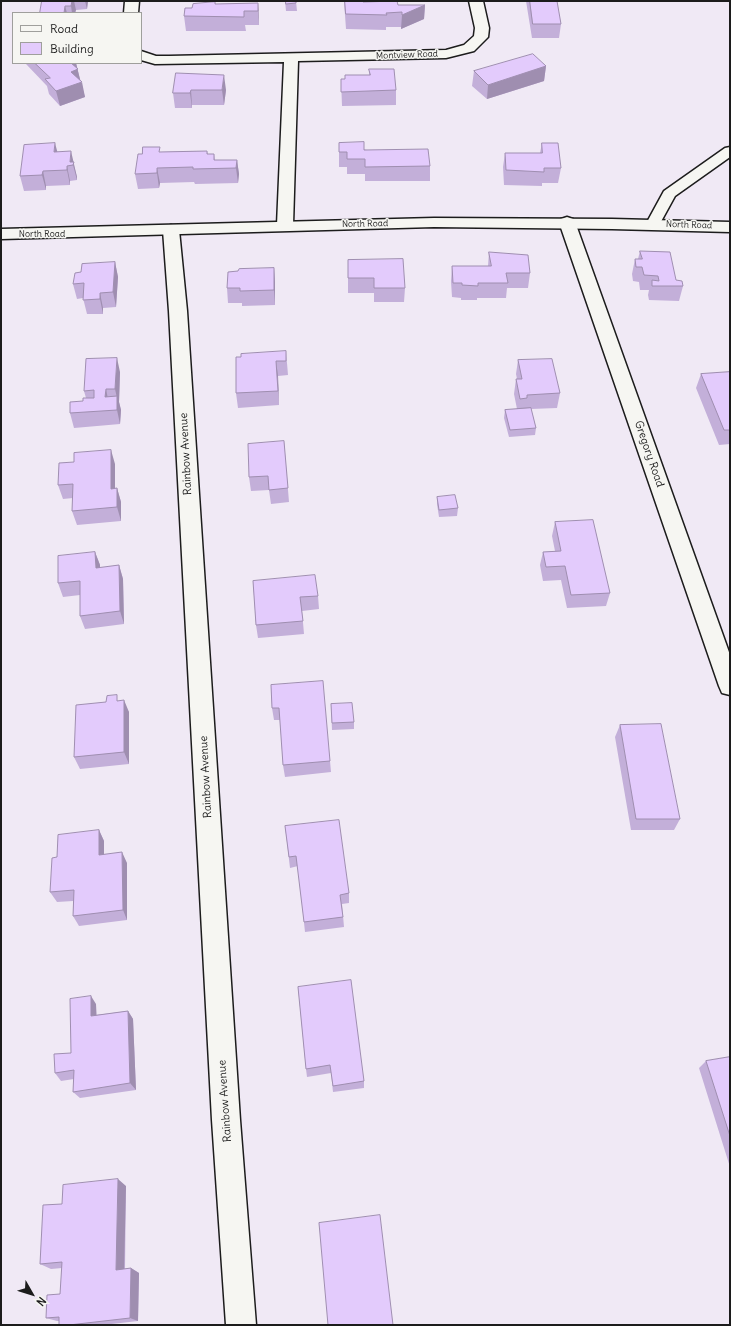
<!DOCTYPE html>
<style>
body{margin:0}
#map{position:relative;width:731px;height:1326px;overflow:hidden;background:#f0e9f5;font-family:Delius,sans-serif}
canvas{display:block}
.frame{position:absolute;inset:0;border:2px solid #1c1c1c;pointer-events:none}
.legend{position:absolute;left:12px;top:12px;width:130px;height:52px;box-sizing:border-box;background:#f6f6f2;border:1px solid #9f9f9c;margin:0;padding:5px 7px;list-style:none;font-size:12px;color:#1c1c1c}
.legend li{display:flex;align-items:center;gap:8px;height:20px}
.legend b{width:20px;border:1px solid #9f9f9c}
.north{position:absolute;left:12px;top:1274px;width:40px;height:40px;-webkit-text-stroke:3px #f6f6f2;paint-order:stroke;rotate:129deg;font-size:11px;font-weight:700;line-height:16px;text-align:center;color:#1c1c1c}
.north::after{content:'';display:block;margin:auto;width:14px;height:18px;background:#1c1c1c;clip-path:polygon(50% 0,100% 100%,50% 72%,0 100%)}
</style>
<div id="map">
<canvas width="731" height="1326"></canvas>
<div class="frame"></div>
<ul class="legend">
<li><b style="height:5px;background:#f6f6f2"></b>Road</li>
<li><b style="height:11px;background:#e3cbfc"></b>Building</li>
</ul>
<div class="north">N</div>
</div>
<script>
const g = document.querySelector('canvas').getContext('2d');
g.lineJoin = 'round';
function stroke(path, color, width, dash) { g.strokeStyle = color; g.lineWidth = width; g.lineCap = dash ? 'butt' : 'round'; g.setLineDash(dash || []); g.stroke(path); }
function paint(path, color) { g.fillStyle = color; g.fill(path, 'evenodd'); }
function label(font, color, halo, rows, align = 'center') {
  g.font = font + ' Delius,sans-serif'; g.lineWidth = 3; g.setLineDash([]); g.textBaseline = 'middle'; g.strokeStyle = halo; g.fillStyle = color; for (const [text, x, y, turn = 0] of rows) {
    g.save(); g.translate(x, y); g.rotate((+turn || 0) * Math.PI / 180); g.textAlign = isNaN(turn) ? turn : align; if (halo) g.strokeText(text, 0, 0); g.fillText(text, 0, 0); g.restore();
  }
}
const service = new Path2D(`
 M 730,147 L 730,157 L 675,196 L 658,227 L 648,227 L 646,224 L 664,191 L 725,148 Z`);
const minor = new Path2D(`
 M 125,1 L 139,1 L 138,13 L 124,13 Z
 M 469,1 L 483,1 L 489,28 L 488,37 L 474,51 L 446,58 L 298,61 L 293,225 L 291,228 L 285,230 L 279,228 L 277,225 L 284,62 L 155,64 L 141,60 L 141,51 L 156,56 L 169,56 L 446,50 L 464,45 L 474,36 L 475,28 Z
 M 567,217 L 573,219 L 575,222 L 730,655 L 730,695 L 722,693 L 719,686 L 559,222 L 561,219 Z
 M 171,225 L 177,227 L 179,230 L 187,311 L 240,1120 L 256,1325 L 226,1325 L 212,1120 L 169,311 L 163,230 L 165,227 Z`);
const secondary = new Path2D(`
 M 434,218 L 612,219 L 730,222 L 730,232 L 612,229 L 434,227 L 1,239 L 1,229 Z`);
stroke(service, '#1c1c1c', 3);
stroke(minor, '#1c1c1c', 3);
stroke(secondary, '#1c1c1c', 3);
paint(service, '#f6f6f2');
paint(minor, '#f6f6f2');
paint(secondary, '#f6f6f2');
paint(new Path2D(`
 M 42,1 L 88,1 L 87,9 L 76,10 L 75,13 L 40,13 Z
 M 285,1 L 296,1 L 297,11 L 286,11 Z
 M 344,1 L 363,1 L 363,2 L 398,5 L 425,5 L 424,19 L 401,29 L 401,27 L 386,27 L 386,30 L 346,29 Z
 M 526,1 L 530,1 L 561,24 L 559,38 L 532,38 Z
 M 215,2 L 216,4 L 258,3 L 259,25 L 245,25 L 246,31 L 186,31 L 184,16 L 192,8 Z
 M 25,63 L 76,63 L 80,80 L 85,97 L 60,106 L 49,94 L 47,86 L 26,64 Z
 M 546,66 L 544,81 L 487,99 L 472,86 L 474,71 Z
 M 369,69 L 396,90 L 396,105 L 342,106 L 341,79 L 345,79 L 345,75 L 369,75 Z
 M 176,73 L 226,90 L 224,105 L 192,105 L 192,108 L 175,108 L 173,93 Z
 M 339,143 L 430,166 L 430,181 L 365,181 L 365,174 L 347,174 L 347,167 L 339,167 Z
 M 542,143 L 561,168 L 558,183 L 542,183 L 542,186 L 504,185 L 503,167 L 505,153 L 540,153 Z
 M 207,151 L 208,154 L 214,154 L 215,160 L 237,160 L 239,174 L 238,183 L 195,184 L 194,182 L 160,183 L 159,188 L 138,189 L 135,174 L 160,152 Z
 M 57,152 L 73,162 L 77,177 L 77,180 L 70,181 L 70,185 L 46,186 L 46,190 L 24,191 L 20,176 Z
 M 640,251 L 683,286 L 679,301 L 649,300 L 648,295 L 649,290 L 640,290 L 639,282 L 633,281 L 632,274 L 635,259 L 638,259 Z
 M 489,252 L 530,273 L 528,288 L 507,288 L 506,298 L 477,298 L 477,300 L 461,300 L 461,298 L 452,297 L 451,281 L 452,266 L 488,266 Z
 M 348,260 L 405,288 L 404,302 L 374,302 L 374,293 L 348,293 Z
 M 115,262 L 118,277 L 116,307 L 103,308 L 103,314 L 87,314 L 83,298 L 77,299 L 73,284 L 81,272 Z
 M 274,268 L 275,283 L 275,305 L 242,306 L 242,303 L 228,303 L 227,288 L 238,271 Z
 M 286,351 L 288,375 L 278,376 L 279,405 L 238,408 L 236,393 Z
 M 518,360 L 560,393 L 557,408 L 531,409 L 536,428 L 535,435 L 509,437 L 504,418 L 505,410 L 517,409 L 514,394 L 516,379 L 517,379 L 516,374 Z
 M 120,372 L 119,402 L 121,410 L 120,424 L 74,428 L 70,413 L 86,398 L 84,391 Z
 M 730,372 L 730,444 L 719,445 L 696,388 L 701,374 Z
 M 284,441 L 289,502 L 271,504 L 269,490 L 251,491 L 249,477 Z
 M 115,464 L 115,488 L 117,488 L 121,502 L 121,521 L 77,525 L 72,511 L 73,498 L 63,499 L 58,485 Z
 M 437,497 L 458,508 L 457,516 L 439,517 L 437,504 Z
 M 555,522 L 610,593 L 606,606 L 567,608 L 561,580 L 543,581 L 540,565 L 543,552 L 555,551 L 552,536 Z
 M 95,552 L 100,565 L 100,568 L 119,565 L 123,579 L 124,624 L 85,629 L 80,616 L 80,595 L 63,597 L 58,583 Z
 M 253,581 L 318,596 L 319,609 L 302,611 L 304,634 L 258,638 L 256,625 Z
 M 271,685 L 330,761 L 331,772 L 285,777 L 283,765 L 280,720 L 274,720 L 272,708 Z
 M 119,701 L 129,712 L 129,764 L 80,769 L 74,757 Z
 M 331,704 L 354,722 L 354,729 L 332,730 Z
 M 620,725 L 680,819 L 674,830 L 631,830 L 615,737 Z
 M 285,826 L 349,893 L 349,903 L 342,904 L 344,927 L 305,932 L 298,866 L 290,868 Z
 M 99,830 L 104,841 L 104,854 L 127,863 L 127,920 L 79,926 L 73,916 L 73,901 L 57,902 L 50,892 L 57,857 Z
 M 298,987 L 364,1081 L 364,1088 L 333,1092 L 331,1073 L 307,1077 L 306,1069 Z
 M 96,1004 L 96,1015 L 128,1011 L 133,1019 L 136,1090 L 80,1098 L 73,1092 L 74,1079 L 61,1081 L 55,1073 L 71,1053 Z
 M 730,1057 L 730,1167 L 699,1068 L 706,1061 Z
 M 126,1186 L 125,1269 L 131,1268 L 139,1273 L 138,1321 L 103,1325 L 59,1325 L 59,1321 L 57,1321 L 46,1318 L 60,1294 L 62,1268 L 51,1269 L 40,1264 L 62,1204 Z`), '#c3afd9');
paint(new Path2D(`
 M 72,1 L 74,1 L 76,10 L 75,13 L 72,13 L 71,6 Z
 M 85,1 L 88,1 L 87,9 Z
 M 258,3 L 259,17 L 259,25 L 258,11 Z
 M 425,5 L 424,19 L 401,29 L 402,15 Z
 M 65,6 L 67,13 L 64,13 Z
 M 1,31 L 2,36 L 2,40 L 1,37 Z
 M 69,63 L 76,63 L 81,83 L 82,82 L 85,97 L 60,106 L 56,91 Z
 M 546,66 L 544,81 L 487,99 L 488,85 Z
 M 224,75 L 226,90 L 224,105 L 222,90 Z
 M 191,90 L 192,105 L 192,108 L 190,93 Z
 M 55,143 L 59,158 L 54,152 Z
 M 71,151 L 77,177 L 77,180 L 73,165 L 70,162 Z
 M 237,160 L 239,174 L 238,183 L 236,168 Z
 M 67,166 L 70,181 L 70,185 L 67,170 Z
 M 157,168 L 160,183 L 159,188 L 157,173 Z
 M 43,171 L 46,186 L 46,190 L 42,175 Z
 M 115,262 L 118,277 L 116,307 L 113,292 Z
 M 274,268 L 275,283 L 275,305 L 274,290 Z
 M 100,293 L 103,308 L 103,314 L 100,299 Z
 M 117,358 L 120,372 L 119,402 L 121,410 L 120,424 L 117,410 L 117,398 L 115,389 Z
 M 276,361 L 278,376 L 279,405 L 278,391 Z
 M 106,389 L 109,404 L 109,411 L 105,397 Z
 M 111,450 L 115,464 L 115,503 L 111,489 Z
 M 117,488 L 121,502 L 121,521 L 117,507 Z
 M 95,552 L 100,565 L 100,581 L 96,568 Z
 M 119,565 L 123,579 L 124,624 L 120,611 Z
 M 124,700 L 129,712 L 129,764 L 124,752 Z
 M 99,830 L 104,841 L 104,865 L 99,855 Z
 M 122,852 L 127,863 L 127,920 L 123,910 Z
 M 91,996 L 96,1004 L 97,1024 L 91,1016 Z
 M 128,1011 L 133,1019 L 136,1090 L 130,1083 Z
 M 118,1179 L 126,1186 L 124,1275 L 116,1270 Z
 M 131,1268 L 139,1273 L 138,1321 L 130,1318 Z`), '#9f8eb0');
const building = new Path2D(`
 M 42,1 L 72,1 L 71,6 L 65,6 L 64,13 L 40,13 Z
 M 286,1 L 296,1 L 296,3 L 286,4 Z
 M 345,1 L 363,1 L 363,2 L 397,1 L 398,5 L 425,5 L 402,15 L 402,12 L 386,13 L 387,15 L 346,14 Z
 M 530,1 L 557,1 L 561,24 L 533,24 Z
 M 215,2 L 215,4 L 258,3 L 258,11 L 244,11 L 244,17 L 184,16 L 185,8 L 192,8 L 193,4 Z
 M 533,54 L 546,66 L 488,85 L 474,71 Z
 M 35,63 L 71,63 L 78,69 L 71,72 L 82,82 L 56,91 L 45,79 L 50,78 Z
 M 369,69 L 394,69 L 396,90 L 341,92 L 341,79 L 345,79 L 345,75 L 370,75 Z
 M 176,73 L 224,75 L 222,90 L 191,90 L 190,93 L 173,93 Z
 M 364,142 L 364,150 L 428,149 L 430,166 L 365,167 L 365,159 L 347,159 L 347,152 L 339,152 L 339,143 Z
 M 55,143 L 54,152 L 71,151 L 70,162 L 74,162 L 73,165 L 67,166 L 67,170 L 43,171 L 42,175 L 20,176 L 24,145 Z
 M 542,143 L 558,143 L 561,168 L 544,168 L 544,172 L 506,170 L 505,153 L 542,153 Z
 M 143,147 L 160,147 L 159,152 L 207,151 L 207,154 L 214,154 L 214,160 L 237,160 L 236,168 L 193,169 L 193,167 L 157,168 L 157,173 L 135,174 L 138,154 L 142,154 Z
 M 640,251 L 670,252 L 676,280 L 682,281 L 683,286 L 652,286 L 652,280 L 659,281 L 658,276 L 644,275 L 642,267 L 636,267 L 635,259 L 642,259 Z
 M 489,252 L 528,255 L 530,273 L 506,273 L 508,283 L 478,283 L 478,286 L 462,285 L 462,283 L 453,283 L 452,266 L 491,266 Z
 M 403,259 L 405,288 L 374,288 L 374,278 L 348,278 L 348,260 Z
 M 115,262 L 113,292 L 100,293 L 100,299 L 83,300 L 84,283 L 73,284 L 75,273 L 81,272 L 82,264 Z
 M 274,268 L 274,290 L 240,291 L 240,288 L 227,288 L 228,272 L 238,271 L 239,269 Z
 M 286,351 L 286,361 L 276,361 L 278,391 L 236,393 L 236,357 L 241,357 L 241,354 Z
 M 117,358 L 115,389 L 106,389 L 105,397 L 117,396 L 117,410 L 70,413 L 70,402 L 83,401 L 83,398 L 94,398 L 94,390 L 84,391 L 86,359 Z
 M 552,359 L 560,393 L 527,395 L 527,398 L 520,399 L 516,379 L 522,379 L 518,360 Z
 M 730,372 L 730,430 L 724,430 L 701,374 Z
 M 531,408 L 536,428 L 510,430 L 505,410 Z
 M 284,441 L 288,488 L 269,490 L 268,476 L 249,477 L 248,444 Z
 M 111,450 L 111,489 L 117,488 L 117,507 L 72,511 L 73,484 L 58,485 L 59,463 L 74,462 L 74,453 Z
 M 455,495 L 458,508 L 439,510 L 437,497 Z
 M 593,520 L 610,593 L 571,595 L 565,566 L 546,567 L 543,552 L 561,551 L 555,522 Z
 M 95,552 L 96,568 L 119,565 L 120,611 L 80,616 L 80,581 L 58,583 L 58,556 Z
 M 315,575 L 318,596 L 300,597 L 303,621 L 256,625 L 253,581 Z
 M 323,681 L 330,761 L 283,765 L 279,708 L 272,708 L 271,685 Z
 M 117,695 L 117,701 L 124,700 L 124,752 L 74,757 L 76,705 L 106,702 L 107,696 Z
 M 352,703 L 354,722 L 332,723 L 331,704 Z
 M 661,724 L 680,819 L 636,819 L 620,725 Z
 M 339,820 L 349,893 L 340,895 L 343,917 L 304,922 L 296,856 L 289,857 L 285,826 Z
 M 99,830 L 99,855 L 122,852 L 123,910 L 73,916 L 74,890 L 50,892 L 52,858 L 57,857 L 58,835 Z
 M 351,980 L 364,1081 L 333,1086 L 330,1065 L 306,1069 L 298,987 Z
 M 91,996 L 91,1016 L 128,1011 L 130,1083 L 73,1092 L 74,1070 L 55,1073 L 54,1054 L 71,1053 L 70,999 Z
 M 730,1057 L 730,1136 L 706,1061 Z
 M 118,1179 L 116,1270 L 131,1268 L 130,1318 L 69,1325 L 59,1325 L 59,1317 L 46,1318 L 47,1295 L 60,1294 L 62,1262 L 40,1264 L 43,1205 L 62,1204 L 63,1185 Z
 M 380,1215 L 393,1325 L 328,1325 L 319,1223 Z`);
paint(building, '#e3cbfc');
stroke(building, '#9f8eb0', 1);
label('9px', '#1c1c1c', '#f6f6f2', [
 ["Montview Road",407,55,-2],
 ["North Road",365,224,-1],
 ["North Road",689,225,2],
 ["North Road",42,234]
]);
label('11px', '#1c1c1c', '#f6f6f2', [
 ["Rainbow Avenue",186,454,-93],
 ["Gregory Road",649,454,71],
 ["Rainbow Avenue",206,777,-93],
 ["Rainbow Avenue",225,1101,-94]
]);
</script>
